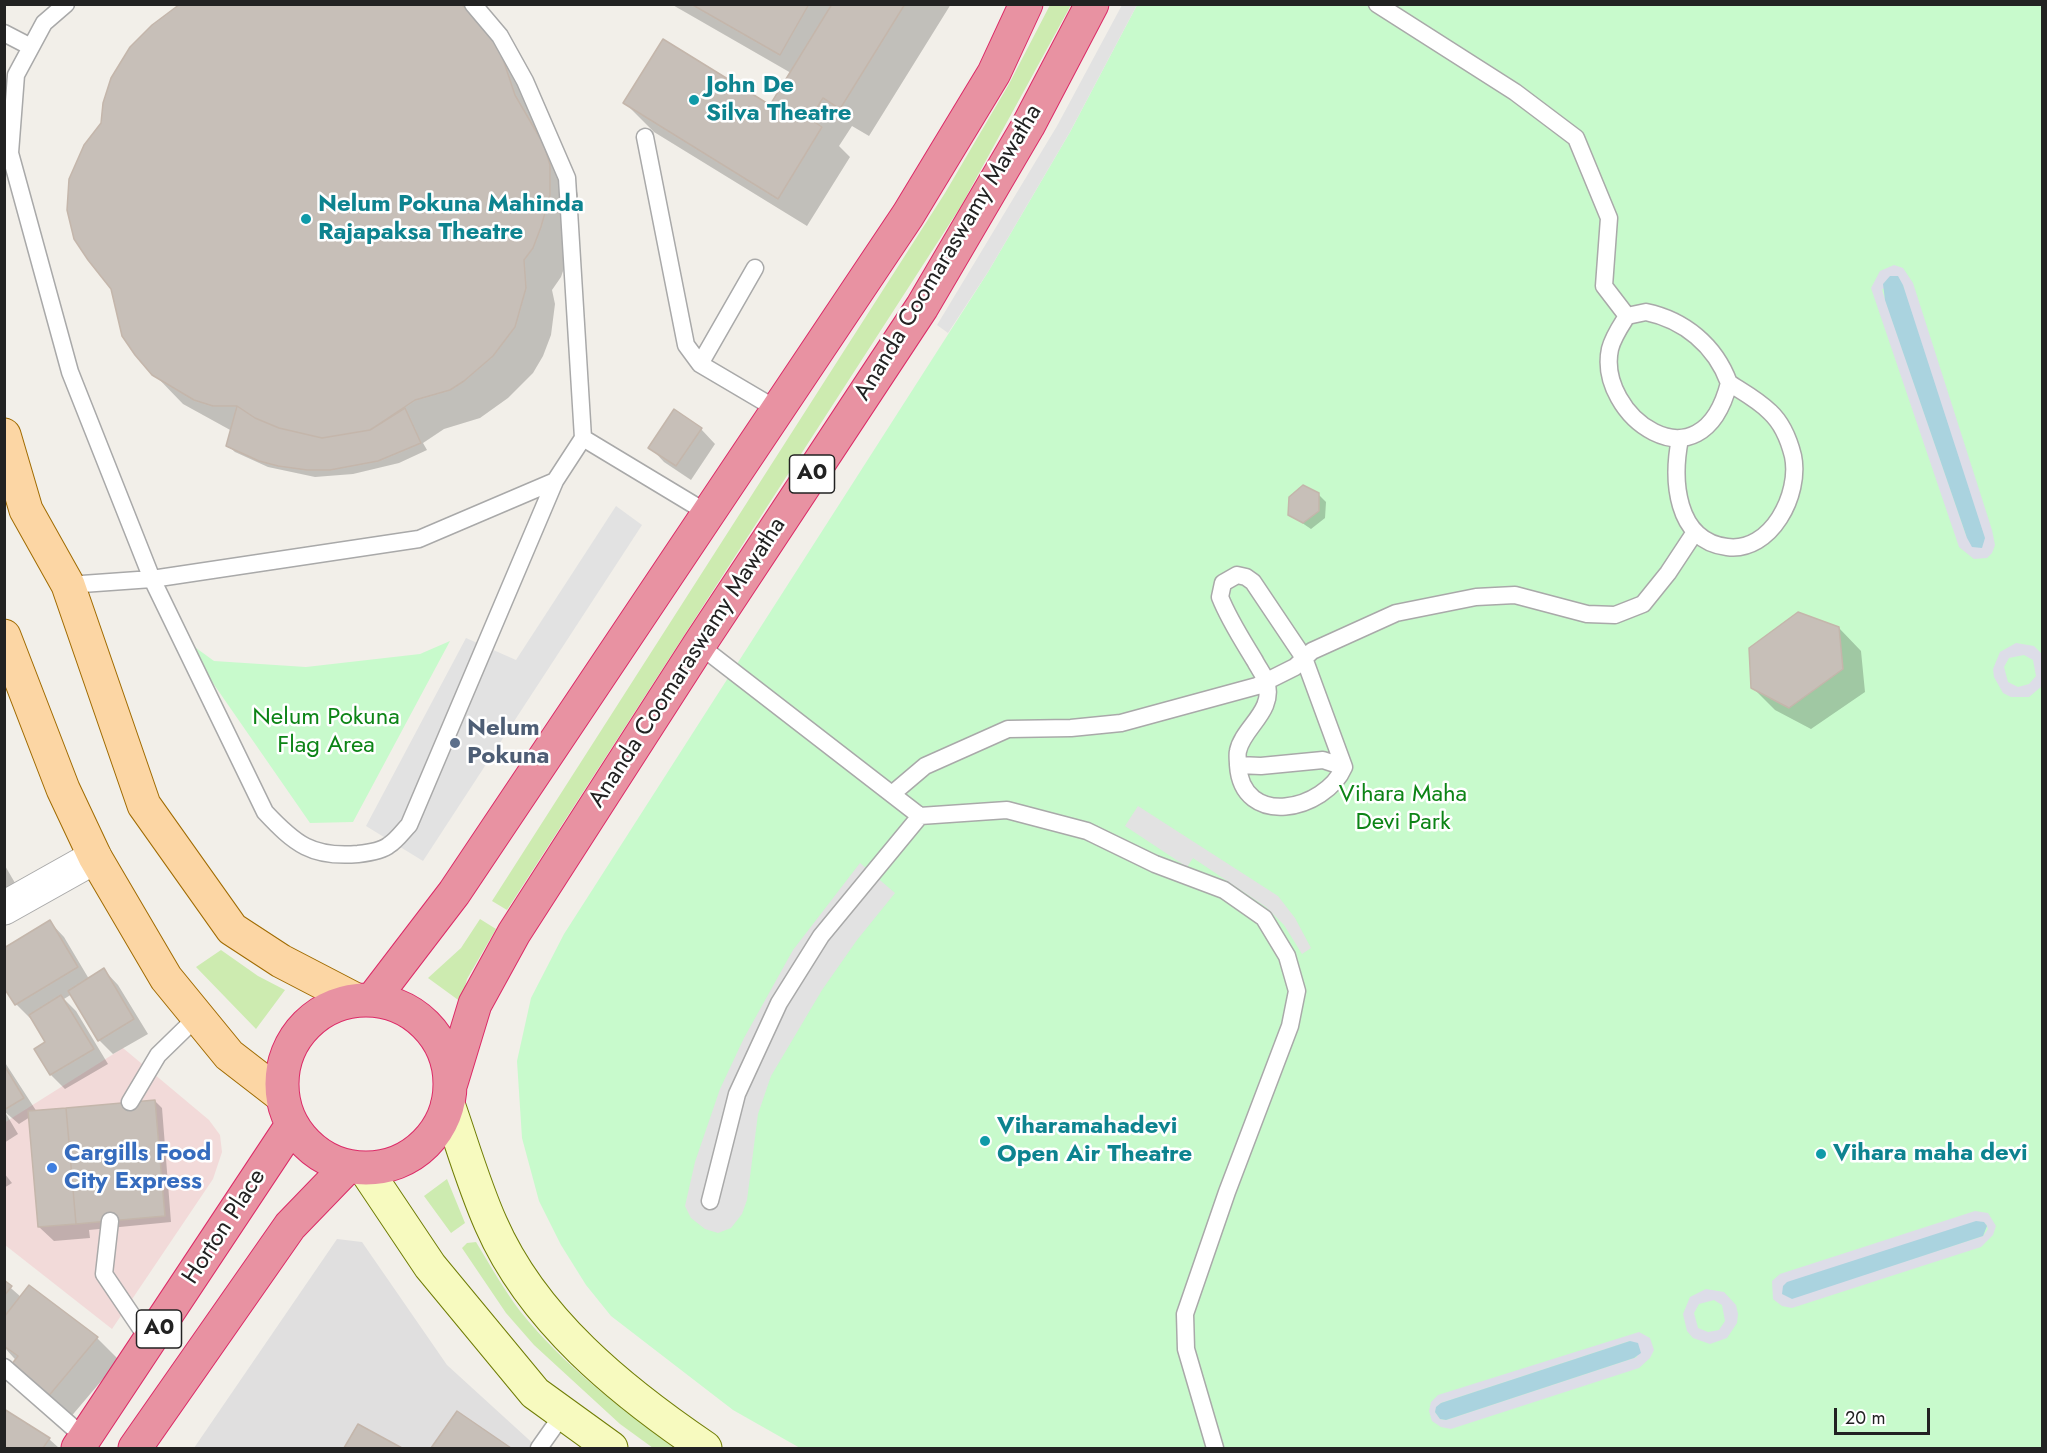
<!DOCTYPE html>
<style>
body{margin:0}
#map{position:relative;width:2047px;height:1453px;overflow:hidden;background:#f2efe9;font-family:Jost,sans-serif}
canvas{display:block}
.frame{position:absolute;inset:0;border:6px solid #222;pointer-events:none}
.scale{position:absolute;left:1834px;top:1408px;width:96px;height:27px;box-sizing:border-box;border:3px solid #222;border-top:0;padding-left:8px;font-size:18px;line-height:21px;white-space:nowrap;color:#222;-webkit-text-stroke:4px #fff;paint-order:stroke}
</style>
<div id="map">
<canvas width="2047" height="1453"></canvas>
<div class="frame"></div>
<div class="scale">20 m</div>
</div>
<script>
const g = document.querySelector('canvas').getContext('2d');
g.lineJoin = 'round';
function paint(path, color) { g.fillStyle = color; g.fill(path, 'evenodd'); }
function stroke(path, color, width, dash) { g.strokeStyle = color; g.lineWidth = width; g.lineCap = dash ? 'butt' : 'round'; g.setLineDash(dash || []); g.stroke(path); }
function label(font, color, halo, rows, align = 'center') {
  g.font = font + ' Jost,sans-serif'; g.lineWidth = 5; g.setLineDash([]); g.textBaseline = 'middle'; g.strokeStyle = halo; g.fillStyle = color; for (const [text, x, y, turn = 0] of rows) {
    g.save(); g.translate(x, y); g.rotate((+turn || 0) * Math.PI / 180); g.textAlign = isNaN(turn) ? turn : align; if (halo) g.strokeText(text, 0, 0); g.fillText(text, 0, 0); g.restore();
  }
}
paint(new Path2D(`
 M 337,1239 L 362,1242 L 447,1365 L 538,1448 L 194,1448 Z`), '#e0dfdf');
paint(new Path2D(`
 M 123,1048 L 209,1120 L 220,1135 L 222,1152 L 213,1179 L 112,1329 L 5,1245 L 4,1123 Z`), '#f2dad9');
paint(new Path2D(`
 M 1050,5 L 1071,5 L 961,206 L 507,910 L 492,901 L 945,193 L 1009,84 Z
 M 480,919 L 496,929 L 467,979 L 461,1002 L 428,978 L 461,948 Z
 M 221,950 L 258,976 L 285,990 L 256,1029 L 196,967 Z
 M 447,1179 L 465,1223 L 451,1233 L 424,1196 Z
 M 476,1242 C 490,1265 504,1290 520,1311 C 563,1365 620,1408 674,1448 L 653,1448 L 620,1424 L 534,1345 L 506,1313 L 462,1248 L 467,1243 Z`), '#cdebb0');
paint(new Path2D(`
 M 1137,5 L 2042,5 L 2042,1448 L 800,1448 L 733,1410 L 611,1316 L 586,1285 L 561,1245 L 539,1201 L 522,1138 L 517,1061 L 531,998 L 564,934 L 988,272 L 1070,132 Z
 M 181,637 L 214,661 L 306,667 L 420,654 L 450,641 L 353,822 L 310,823 Z`), '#c8facc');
paint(new Path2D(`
 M 1122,5 L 1137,5 L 1070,132 L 988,272 L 948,333 L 937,325 L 1057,126 Z
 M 616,506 L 642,525 L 423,861 L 366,826 L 466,638 L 516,660 Z
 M 1138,806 L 1278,896 L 1295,918 L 1311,948 L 1302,954 L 1284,925 L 1266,907 L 1193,858 L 1187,867 L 1125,826 Z
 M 860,863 L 895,893 L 857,940 L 822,990 L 771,1076 L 758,1114 L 747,1200 L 742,1214 L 731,1228 L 718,1233 L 705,1229 L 691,1218 L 685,1206 L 695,1162 L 720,1089 L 744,1038 L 793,950 Z`), '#e2e2e2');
paint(new Path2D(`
 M 1894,265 L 1903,268 L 1913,283 L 1992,530 L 1995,545 L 1992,553 L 1987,558 L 1974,559 L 1959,547 L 1871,288 L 1880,271 ZM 1903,285 L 1904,289 L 1967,538 L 1883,293 L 1882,289 Z
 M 2016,643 L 2034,646 L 2042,654 L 2042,686 L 2029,697 L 2011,697 L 2003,693 L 1994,677 L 1993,669 L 2000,652 ZM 2024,655 L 2033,660 L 2036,676 L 2029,684 L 2018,687 L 2008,682 L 2004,667 L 2009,658 Z
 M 1975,1211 L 1988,1213 L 1996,1226 L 1993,1235 L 1981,1247 L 1792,1308 L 1782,1306 L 1773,1299 L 1772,1281 L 1780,1274 ZM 1986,1224 L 1988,1229 L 1983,1236 L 1789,1299 Z
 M 1706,1289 L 1724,1292 L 1736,1305 L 1738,1314 L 1737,1323 L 1727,1338 L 1710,1344 L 1693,1338 L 1687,1331 L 1683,1314 L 1690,1297 ZM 1714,1300 L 1722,1305 L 1725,1321 L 1719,1330 L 1708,1332 L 1698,1328 L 1694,1313 L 1699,1304 Z
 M 1639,1332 L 1650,1338 L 1654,1350 L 1650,1358 L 1639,1368 L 1451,1429 L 1441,1427 L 1432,1421 L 1429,1411 L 1431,1402 L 1438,1395 ZM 1630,1341 L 1637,1357 L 1634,1358 L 1446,1420 L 1440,1419 L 1435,1412 L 1441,1403 Z`), '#dddde8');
paint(new Path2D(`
 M 1890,276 L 1898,276 L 1903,285 L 1985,538 L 1982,548 L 1972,547 L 1967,538 L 1885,300 L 1883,284 Z
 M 1976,1221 L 1984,1222 L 1987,1226 L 1983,1236 L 1792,1299 L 1782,1294 L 1783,1286 L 1787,1282 Z
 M 1630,1341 L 1638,1343 L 1641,1353 L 1634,1358 L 1446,1420 L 1440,1419 L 1435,1412 L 1436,1407 L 1441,1403 Z`), '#aad3df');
paint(new Path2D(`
 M 458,4 L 517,61 L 573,176 L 578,195 L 575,236 L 561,277 L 552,290 L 555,304 L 551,335 L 543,356 L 533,373 L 508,398 L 480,418 L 444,429 L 423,443 L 427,450 L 399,463 L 353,474 L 315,477 L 268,467 L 235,452 L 227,445 L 232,431 L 183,404 L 154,374 Z
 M 671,4 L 951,4 L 869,136 L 852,126 L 839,146 L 850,157 L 807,226 L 654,132 L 625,103 L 770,107 L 791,73 Z
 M 701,429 L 715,444 L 691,480 L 664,462 L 650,447 Z
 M 1318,494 L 1326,502 L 1325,518 L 1311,529 L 1289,514 Z
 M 1839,628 L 1861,651 L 1865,692 L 1811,729 L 1775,710 L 1752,687 Z
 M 4,864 L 29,907 L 4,921 Z
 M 50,922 L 64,937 L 89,979 L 104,970 L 118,985 L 148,1034 L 113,1054 L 99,1040 L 72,994 L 64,999 L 76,1011 L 108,1064 L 65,1089 L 51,1075 L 47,1042 L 32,1018 L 31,1019 L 16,1004 Z
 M 4,1061 L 37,1112 L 155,1101 L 162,1108 L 171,1222 L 89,1230 L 90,1238 L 54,1241 L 39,1227 L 30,1117 L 19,1124 L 5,1112 L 18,1134 L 4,1143 Z
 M 4,1173 L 12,1183 L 4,1188 Z
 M 4,1282 L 21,1297 L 97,1338 L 119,1360 L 69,1419 L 4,1347 Z
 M 4,1411 L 49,1439 L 59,1448 L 4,1448 Z
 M 457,1413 L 508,1448 L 433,1448 Z
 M 358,1426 L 399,1448 L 346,1448 Z`), '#0003');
const building = new Path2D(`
 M 180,4 L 461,4 L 488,30 L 500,50 L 515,95 L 544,145 L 550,165 L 550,195 L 541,227 L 533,248 L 524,260 L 526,288 L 515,327 L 493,356 L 464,381 L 450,390 L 415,400 L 370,430 L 322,438 L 279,428 L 255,418 L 237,406 L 213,406 L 194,400 L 152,375 L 135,355 L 122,336 L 111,289 L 88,260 L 74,239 L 67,210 L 69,179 L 84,145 L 101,123 L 103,103 L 111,78 L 130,47 L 152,25 Z
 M 691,4 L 809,4 L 780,55 Z
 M 832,4 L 905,4 L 840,109 L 823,98 L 810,119 L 822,127 L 778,199 L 623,103 L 663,39 L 770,105 Z
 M 237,406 L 255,418 L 279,428 L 322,438 L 370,430 L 405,408 L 421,443 L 378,461 L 330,470 L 307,470 L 278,466 L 259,461 L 226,446 Z
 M 674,409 L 702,428 L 676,466 L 648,448 Z
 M 1303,485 L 1319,493 L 1319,511 L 1303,523 L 1288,515 L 1289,497 Z
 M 1798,612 L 1839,627 L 1843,669 L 1789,708 L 1751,688 L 1749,648 Z
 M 50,920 L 78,967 L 15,1005 L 4,988 L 4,948 Z
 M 104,968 L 134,1019 L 98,1041 L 68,991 Z
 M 61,995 L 94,1049 L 50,1075 L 34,1049 L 45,1042 L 29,1015 Z
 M 4,1065 L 24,1098 L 4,1110 Z
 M 155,1100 L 165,1216 L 76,1224 L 66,1108 Z
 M 66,1108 L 76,1224 L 38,1227 L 28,1111 Z
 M 4,1280 L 12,1286 L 4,1296 Z
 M 29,1285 L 98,1337 L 47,1398 L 8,1369 L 18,1356 L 4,1346 L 4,1317 Z
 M 4,1409 L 50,1438 L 43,1448 L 4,1448 Z
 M 457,1411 L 511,1448 L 431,1448 Z
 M 358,1424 L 402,1448 L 344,1448 Z`);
paint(building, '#c7bfb8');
stroke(building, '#c4b6ab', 1.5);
const lane = new Path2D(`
 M 66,4 L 44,23 L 16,75 L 10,153 L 70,372 L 152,579 L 265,812 C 295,844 312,858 358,854 C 367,853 382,851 389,845 C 397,840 403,831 409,825 L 555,481
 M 1377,4 L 1515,92 L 1576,138 L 1609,218 L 1604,286 L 1627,316
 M 4,33 L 31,47
 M 645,137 L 686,345 L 700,364 L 778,410
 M 1646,312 C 1684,320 1715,345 1729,383 C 1701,493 1596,415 1610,349 C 1613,337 1620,327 1627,316 Z
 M 700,364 L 755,268
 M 583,438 L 709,514
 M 1680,439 C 1672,479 1675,541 1727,547 C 1771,553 1801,494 1793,456 C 1789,440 1783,424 1770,412 C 1758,400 1743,392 1729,383
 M 1237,575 L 1246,577 L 1253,582 L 1304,658 L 1344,767 C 1325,811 1242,829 1238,765 C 1238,761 1237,755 1238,751 C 1243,727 1276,711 1266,681 C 1264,675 1258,667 1255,661 C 1243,641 1229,620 1220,597 L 1223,583 Z
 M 68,585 L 152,579 L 419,539 L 555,481 L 583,438 L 567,178 L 525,81 L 500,36 L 473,4
 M 699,645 L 920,816 L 1007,810 L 1087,831 L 1155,864 L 1224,890 L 1264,918 L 1287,956 L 1297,991 L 1290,1026 L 1227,1192 L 1185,1314 L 1186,1349 L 1215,1448
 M 1238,765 L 1261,766 L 1323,760 L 1344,767
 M 892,794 L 925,766 L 1008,729 L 1071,728 L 1121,723 L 1257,686 L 1295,667 L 1312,651 L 1396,613 L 1476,597 L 1515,595 L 1587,614 L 1615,615 L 1643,604 L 1668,573 L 1695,532
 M 130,1102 L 158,1055 L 196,1018
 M 710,1201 L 737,1094 L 779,1003 L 821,936 L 920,816
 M 110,1221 L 104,1274 L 150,1342
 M 4,1367 L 85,1438
 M 539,1448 L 563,1414`);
const street = new Path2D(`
 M 4,908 L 95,857`);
const secondary = new Path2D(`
 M 448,1104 C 462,1144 474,1186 491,1224 C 533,1320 621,1391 705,1448
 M 365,1169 L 430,1266 L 535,1393 L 611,1448`);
const primary = new Path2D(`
 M 4,435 L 26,510 L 68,585 L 144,805 L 232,929 L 281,961 L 356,1000
 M 4,636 L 63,789 L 95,857 L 166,978 L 229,1055 L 282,1096`);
const highway = new Path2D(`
 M 373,999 L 454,893 L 908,215 L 994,73 L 1026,4
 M282 1084a84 84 0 1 1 168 0a84 84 0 1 1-168 0Z
 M 451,1083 L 475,1004 L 514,933 L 699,645 L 922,307 L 1028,126 L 1092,4
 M 78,1448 L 292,1125
 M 135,1448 L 290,1226 L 347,1167`);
stroke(lane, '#a9a9a9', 19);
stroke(street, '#a9a9a9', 35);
stroke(secondary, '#707d05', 35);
stroke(primary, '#a06b00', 35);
stroke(highway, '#dc2a67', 35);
stroke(lane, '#fff', 16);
stroke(street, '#fff', 33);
stroke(secondary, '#f7fabf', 33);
stroke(primary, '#fcd6a4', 33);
stroke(highway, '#e892a2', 33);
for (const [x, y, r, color] of [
 [694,100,6,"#0f9aa8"],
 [306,219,6,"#0f9aa8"],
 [455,743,6,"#5c6f8a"],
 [985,1141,6,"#0f9aa8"],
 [1821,1154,6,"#0f9aa8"],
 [52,1168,6,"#3f7fe0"]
]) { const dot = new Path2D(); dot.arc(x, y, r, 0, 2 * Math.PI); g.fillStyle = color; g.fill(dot); stroke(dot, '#fff', 2); }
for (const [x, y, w] of [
 [812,474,45],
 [159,1329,45]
]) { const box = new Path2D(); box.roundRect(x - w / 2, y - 19, w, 38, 4.5); g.fillStyle = '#fff'; g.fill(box); stroke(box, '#222', 1.5); }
label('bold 22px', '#222', null, [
 ["A0",812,474],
 ["A0",159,1329]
]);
label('bold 24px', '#0d838f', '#fff', [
 ["John De",706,86],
 ["Silva Theatre",706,114],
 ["Nelum Pokuna Mahinda",318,205],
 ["Rajapaksa Theatre",318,233],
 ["Viharamahadevi",997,1127],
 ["Open Air Theatre",997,1155],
 ["Vihara maha devi",1833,1154]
], 'left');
label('24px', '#222', '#fff', [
 ["Ananda Coomaraswamy Mawatha",949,253,-59],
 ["Ananda Coomaraswamy Mawatha",688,663,-57],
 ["Horton Place",225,1227,-57]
]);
label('24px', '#0c8416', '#fff', [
 ["Nelum Pokuna",326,718],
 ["Flag Area",326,746],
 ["Vihara Maha",1403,795],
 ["Devi Park",1403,823]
]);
label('bold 24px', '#4e5e75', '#fff', [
 ["Nelum",467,729],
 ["Pokuna",467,757]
], 'left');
label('bold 24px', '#366cbe', '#fff', [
 ["Cargills Food",64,1154],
 ["City Express",64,1182]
], 'left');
</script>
